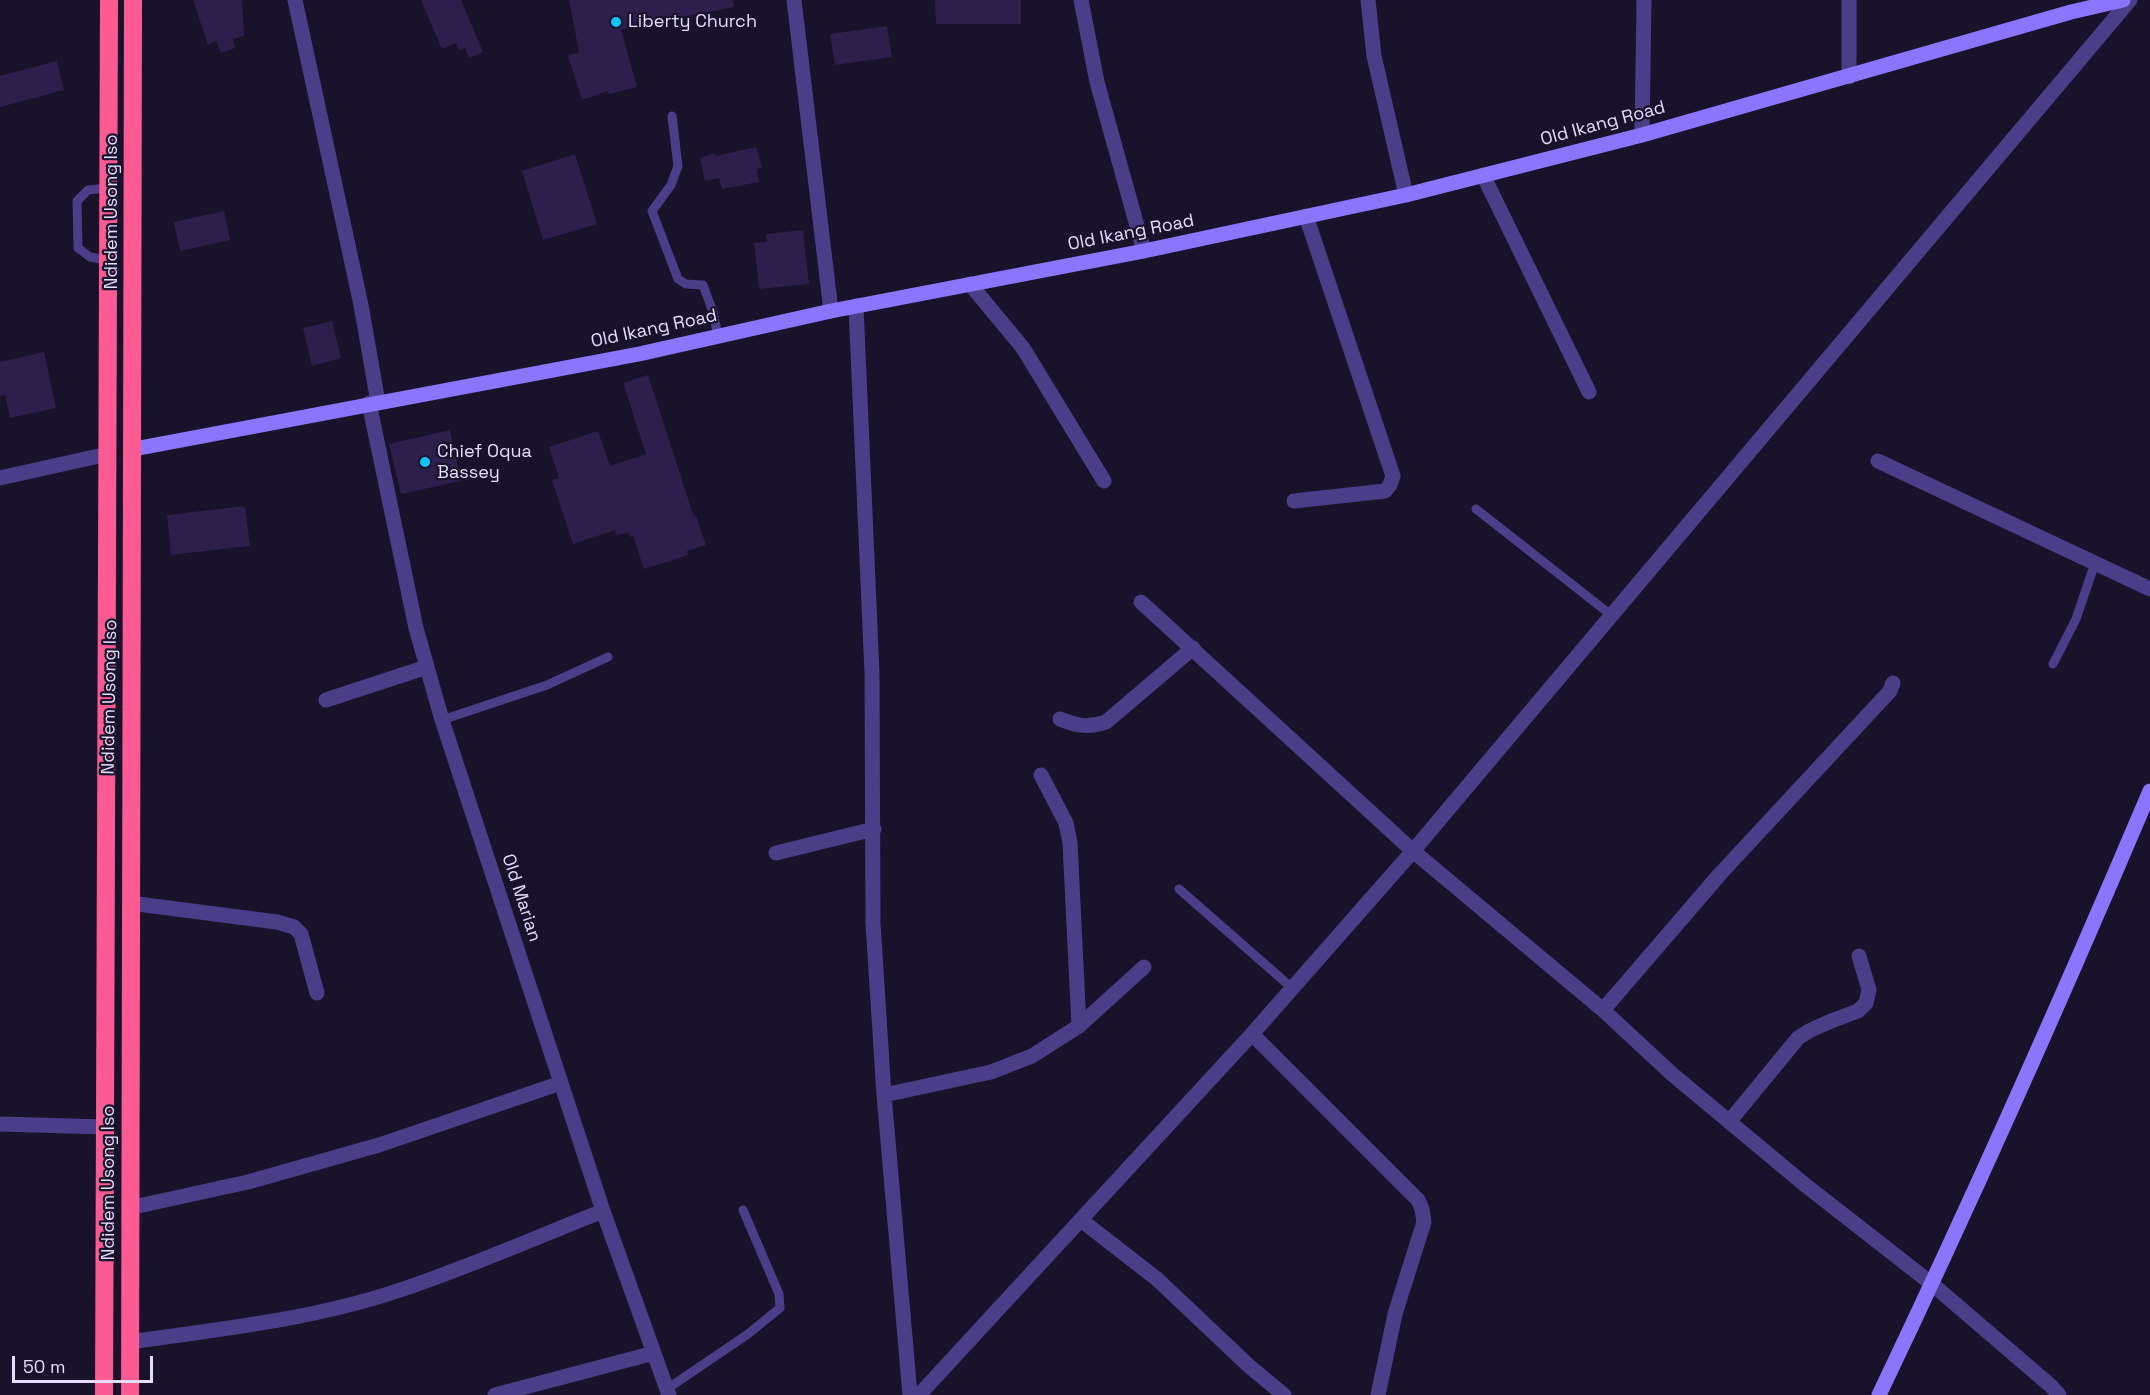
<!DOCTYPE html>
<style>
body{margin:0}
#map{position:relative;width:2150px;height:1395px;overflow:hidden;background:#19122b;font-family:"Space Grotesk",sans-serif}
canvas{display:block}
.scale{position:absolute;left:12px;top:1356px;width:141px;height:27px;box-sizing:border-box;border:3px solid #e5ddfe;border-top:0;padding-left:8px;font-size:18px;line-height:21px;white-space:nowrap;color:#e5ddfe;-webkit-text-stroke:4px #19122b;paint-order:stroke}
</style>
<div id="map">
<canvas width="2150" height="1395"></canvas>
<div class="scale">50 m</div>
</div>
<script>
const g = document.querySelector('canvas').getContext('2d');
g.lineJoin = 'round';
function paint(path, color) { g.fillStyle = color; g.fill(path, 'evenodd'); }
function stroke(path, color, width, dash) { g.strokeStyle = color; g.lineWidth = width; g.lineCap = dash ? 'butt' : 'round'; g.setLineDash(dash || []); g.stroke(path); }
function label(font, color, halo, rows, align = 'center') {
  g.font = font + ' "Space Grotesk",sans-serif'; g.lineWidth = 4.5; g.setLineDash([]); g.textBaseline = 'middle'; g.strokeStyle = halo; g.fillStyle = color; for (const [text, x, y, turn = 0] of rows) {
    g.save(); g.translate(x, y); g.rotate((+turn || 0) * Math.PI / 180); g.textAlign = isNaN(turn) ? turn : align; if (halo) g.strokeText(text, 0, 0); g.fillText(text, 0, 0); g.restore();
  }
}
paint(new Path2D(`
 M 193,0 L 242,0 L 244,36 L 233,39 L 235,48 L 221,53 L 216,41 L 208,45 Z
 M 421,0 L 461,0 L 483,52 L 469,58 L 465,48 L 459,50 L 456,43 L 442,49 Z
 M 569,0 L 733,0 L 734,7 L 621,29 L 637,87 L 609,94 L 608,91 L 582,100 L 568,56 L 579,52 Z
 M 935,0 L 1021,0 L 1021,24 L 936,24 Z
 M 887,26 L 892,57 L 835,65 L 830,34 Z
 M 57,61 L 64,90 L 0,107 L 0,76 Z
 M 756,147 L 762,168 L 757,169 L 759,182 L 722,189 L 719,178 L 705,181 L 700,158 L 714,153 L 716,156 Z
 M 575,154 L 597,224 L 543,240 L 522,171 Z
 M 224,211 L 230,240 L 180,251 L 174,222 Z
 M 803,230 L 809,284 L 759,289 L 754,243 L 767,242 L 766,234 Z
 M 332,321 L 341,358 L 312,366 L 303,328 Z
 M 44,352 L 56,408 L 10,418 L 5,395 L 0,396 L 0,362 Z
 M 648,375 L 694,517 L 696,516 L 706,545 L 687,551 L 688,555 L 644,569 L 633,536 L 630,537 L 628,532 L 616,536 L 615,530 L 573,544 L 552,480 L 559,478 L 549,447 L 598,431 L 610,466 L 646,454 L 623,383 Z
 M 450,430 L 461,481 L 401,494 L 389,444 Z
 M 245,506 L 250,546 L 171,555 L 167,515 Z`), '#2d1e4c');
stroke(new Path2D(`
 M 672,116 L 678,166 L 671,185 L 652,211 L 678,279 L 686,284 L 703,285 L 713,312 L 718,336
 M 107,260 L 90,257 L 78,248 L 77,201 L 88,190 L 108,188
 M 1476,509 L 1611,615
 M 2053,664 L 2076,619 L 2095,563
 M 442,720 L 547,685 L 608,657
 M 1179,889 L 1292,988
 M 667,1389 L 748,1334 L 780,1308 L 779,1294 L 743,1210`), '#4a3e89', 9);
stroke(new Path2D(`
 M 295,0 L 361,305 L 378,402
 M 794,0 L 831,311
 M 1081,0 L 1097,82 L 1144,251
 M 1368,0 L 1374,56 L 1406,195
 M 1849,77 L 1849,0
 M 1642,135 L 1644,0
 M 1483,175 L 1589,392
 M 970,284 L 1023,348 L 1104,481
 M 856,306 L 872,673 L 873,923 L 884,1095 L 910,1395
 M 369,403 L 416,628 L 442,720 L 603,1211 L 669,1395
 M 1878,461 L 2150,589
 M 0,478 L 108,454
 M 1294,501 L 1385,491 L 1390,485 L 1393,476 L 1306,216
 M 1141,602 L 1413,851 L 1603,1010 L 1672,1074 L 1804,1184 L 1932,1284 L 2051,1386 L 2059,1395
 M 326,700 L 427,667
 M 1060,719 C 1077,726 1089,728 1106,722 L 1193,648
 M 1041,775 L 1066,823 L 1070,843 L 1079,1026
 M 776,853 L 874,829
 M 130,903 L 277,922 L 294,927 L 301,934 L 317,993
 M 1603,1010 L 1720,874 L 1890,691 L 1893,683
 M 1252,1034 L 1418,1200 L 1422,1209 L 1424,1222 L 1395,1314 L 1378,1395
 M 884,1095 L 991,1072 L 1032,1056 L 1079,1026 L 1144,967
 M 1729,1122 L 1798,1038 L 1809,1031 L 1831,1021 L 1858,1011 L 1866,1003 L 1869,990 L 1859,956
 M 0,1124 L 105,1127
 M 129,1208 L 248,1182 L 379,1145 L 561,1083
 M 1081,1220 L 1157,1279 L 1249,1366 L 1284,1395
 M 130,1342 C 219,1329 309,1320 394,1292 C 465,1269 534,1238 603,1211
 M 495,1395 L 654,1353
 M 919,1395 L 1252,1034 L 1413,851 L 2130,0`), '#4a3e89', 15);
stroke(new Path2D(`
 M 134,449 L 639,354 L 831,311 L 1144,251 L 1406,195 L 1642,135 L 2071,12 L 2123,0
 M 1879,1395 C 1974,1196 2064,994 2150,791`), '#8a75fc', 15);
stroke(new Path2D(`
 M 104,1395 L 109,0
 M 130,1395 L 133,0`), '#fc5a93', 18);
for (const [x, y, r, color] of [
 [616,22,6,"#0cc5fa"],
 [425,462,6,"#0cc5fa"]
]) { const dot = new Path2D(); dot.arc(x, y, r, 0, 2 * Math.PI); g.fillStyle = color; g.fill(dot); stroke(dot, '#19122b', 2); }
label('18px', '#e5ddfe', '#19122b', [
 ["Liberty Church",628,22],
 ["Chief Oqua",437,452],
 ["Bassey",437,473]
], 'left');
label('18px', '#e5ddfe', '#19122b', [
 ["Old Ikang Road",1603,124,-15],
 ["Ndidem Usong Iso",112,212,-90],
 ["Old Ikang Road",1131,233,-11],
 ["Old Ikang Road",654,329,-12],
 ["Ndidem Usong Iso",110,697,-89],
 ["Old Marian",521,898,72],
 ["Ndidem Usong Iso",109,1183,-90]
]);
</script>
